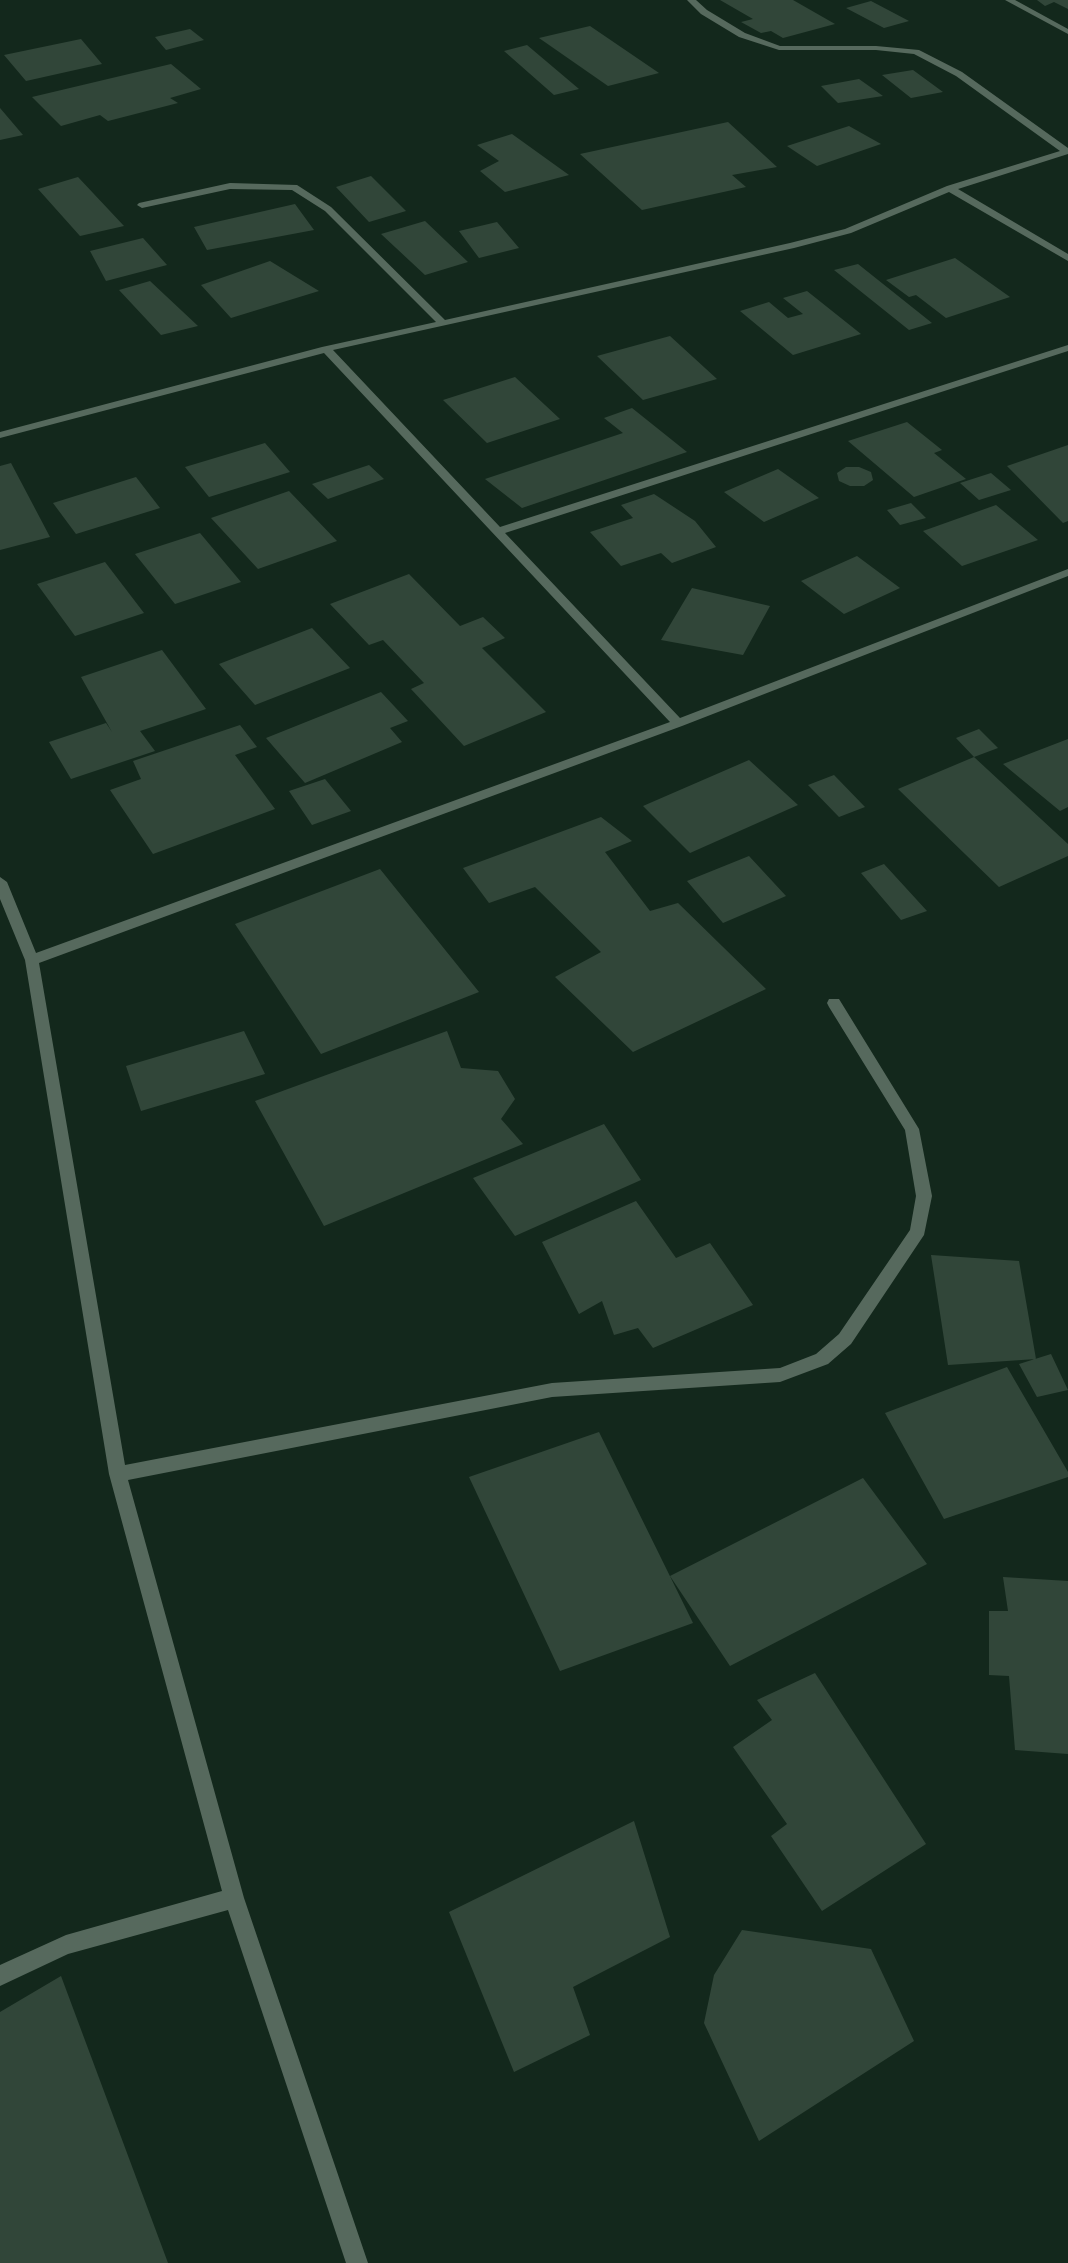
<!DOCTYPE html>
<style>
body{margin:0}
canvas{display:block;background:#13281c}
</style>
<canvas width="1068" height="2263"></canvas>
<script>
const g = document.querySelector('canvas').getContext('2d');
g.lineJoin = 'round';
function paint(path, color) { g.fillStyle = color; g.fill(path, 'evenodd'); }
paint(new Path2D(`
 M 720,0 L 793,0 L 835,24 L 783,38 L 771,31 L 761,33 L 741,22 L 753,19 Z
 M 1037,0 L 1068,0 L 1068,9 L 1054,2 L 1045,6 Z
 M 871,1 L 909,21 L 884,28 L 846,8 Z
 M 590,26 L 659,73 L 608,86 L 539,38 Z
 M 190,29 L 204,40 L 166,50 L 155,37 Z
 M 81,39 L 102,64 L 26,81 L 4,55 Z
 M 527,45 L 579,89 L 554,95 L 504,51 Z
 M 171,64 L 201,89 L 170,98 L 178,103 L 108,121 L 100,115 L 61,126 L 32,97 Z
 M 913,70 L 943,92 L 911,98 L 882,75 Z
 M 859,79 L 883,96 L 838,103 L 821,86 Z
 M 0,108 L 23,135 L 0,140 Z
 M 728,122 L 777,167 L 732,175 L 746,187 L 642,210 L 580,154 Z
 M 849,126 L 881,144 L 817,166 L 787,146 Z
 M 512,134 L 569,175 L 505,192 L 480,171 L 499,161 L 477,145 Z
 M 371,176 L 406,211 L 369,222 L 336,187 Z
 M 78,177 L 124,226 L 80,236 L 38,189 Z
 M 295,204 L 314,230 L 207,250 L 194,227 Z
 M 425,221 L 468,262 L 425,275 L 381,234 Z
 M 497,222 L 519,248 L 479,258 L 459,231 Z
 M 143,238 L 167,265 L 106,281 L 90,251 Z
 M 955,258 L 1010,297 L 946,318 L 916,295 L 909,297 L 886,280 Z
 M 270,261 L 319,291 L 231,318 L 201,285 Z
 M 858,264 L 932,323 L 909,330 L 834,270 Z
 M 150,281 L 198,326 L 161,335 L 119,290 Z
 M 807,291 L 861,334 L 793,355 L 740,311 L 769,302 L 788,318 L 803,314 L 783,298 Z
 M 670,336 L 717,379 L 643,400 L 597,356 Z
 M 515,377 L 560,419 L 487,443 L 443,400 Z
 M 632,408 L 687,452 L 522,508 L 485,479 L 623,433 L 604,418 Z
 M 907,422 L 942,450 L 934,453 L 966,479 L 914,497 L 848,441 Z
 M 265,443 L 290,472 L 209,497 L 185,467 Z
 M 1068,445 L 1068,521 L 1063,523 L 1007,466 Z
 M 11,463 L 50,537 L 0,550 L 0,466 Z
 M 369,465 L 384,479 L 328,499 L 312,484 Z
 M 846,467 L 859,467 L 871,472 L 873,480 L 864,486 L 850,486 L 839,481 L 837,473 Z
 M 778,469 L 819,498 L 764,522 L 724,492 Z
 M 991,473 L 1011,490 L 979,500 L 960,483 Z
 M 136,477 L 160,508 L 76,534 L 53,503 Z
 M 289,491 L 337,541 L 258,569 L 211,518 Z
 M 654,494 L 695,521 L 716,547 L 672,563 L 661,553 L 621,566 L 590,532 L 633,518 L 621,505 Z
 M 911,503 L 926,518 L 900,525 L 887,510 Z
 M 996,505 L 1038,540 L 962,566 L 923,531 Z
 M 200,533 L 241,582 L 175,604 L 135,554 Z
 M 857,556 L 900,588 L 844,614 L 801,581 Z
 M 105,562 L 144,613 L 75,636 L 37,584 Z
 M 409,574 L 460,626 L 483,617 L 505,638 L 482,648 L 546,712 L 464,746 L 411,689 L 424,683 L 383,640 L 369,645 L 330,604 Z
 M 692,588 L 770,606 L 743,655 L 661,640 Z
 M 312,628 L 350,668 L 255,705 L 219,664 Z
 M 162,650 L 206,709 L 140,731 L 155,751 L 71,779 L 49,742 L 106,723 L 112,732 L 81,677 Z
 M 381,692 L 408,721 L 390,728 L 402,742 L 305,783 L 266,738 Z
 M 240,725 L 257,747 L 235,755 L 275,809 L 153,854 L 110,790 L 141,779 L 133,761 Z
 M 979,729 L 998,748 L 974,757 L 1068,844 L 1068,856 L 999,887 L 898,789 L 974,757 L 956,738 Z
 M 1068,739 L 1068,807 L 1060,811 L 1003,764 Z
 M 749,760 L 798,805 L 690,853 L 643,806 Z
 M 834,775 L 865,807 L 839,817 L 808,785 Z
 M 325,779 L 351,811 L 312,825 L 289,791 Z
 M 601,817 L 632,841 L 605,852 L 650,911 L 678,903 L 766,989 L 633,1052 L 555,977 L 601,952 L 535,887 L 489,903 L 463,868 Z
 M 749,856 L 786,896 L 723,923 L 687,881 Z
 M 884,864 L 927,911 L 901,920 L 861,873 Z
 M 380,869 L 479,992 L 321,1054 L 235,924 Z
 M 244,1031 L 265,1074 L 141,1111 L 126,1066 Z
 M 447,1031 L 461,1068 L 498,1071 L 515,1099 L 501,1119 L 523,1144 L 324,1226 L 255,1101 Z
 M 604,1124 L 641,1180 L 515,1236 L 473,1178 Z
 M 636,1201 L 676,1258 L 710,1243 L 753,1305 L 653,1348 L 638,1328 L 614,1335 L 602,1301 L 579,1314 L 542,1242 Z
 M 931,1255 L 1019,1261 L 1036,1359 L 948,1365 Z
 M 1051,1354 L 1068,1390 L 1037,1397 L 1019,1364 Z
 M 1007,1367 L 1068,1472 L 1068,1477 L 944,1519 L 885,1413 Z
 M 599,1432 L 693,1623 L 560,1671 L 469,1477 Z
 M 863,1478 L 927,1564 L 730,1666 L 670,1576 Z
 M 1003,1577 L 1068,1581 L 1068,1754 L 1015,1750 L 1009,1676 L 989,1675 L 989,1611 L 1008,1611 Z
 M 815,1673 L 926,1844 L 822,1911 L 771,1836 L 787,1824 L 733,1747 L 772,1720 L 757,1700 Z
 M 634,1821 L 670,1937 L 573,1987 L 590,2035 L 514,2072 L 449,1912 Z
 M 742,1930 L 871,1949 L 914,2041 L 759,2141 L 704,2023 L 714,1975 Z
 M 61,1976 L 168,2263 L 0,2263 L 0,2012 Z`), '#314639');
paint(new Path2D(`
 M 687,0 L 696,0 L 707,10 L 745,33 L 780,46 L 876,46 L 919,50 L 962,72 L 1068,148 L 1068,154 L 958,189 L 1068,254 L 1068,261 L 949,192 L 851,233 L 794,248 L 333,350 L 500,527 L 1068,345 L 1068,351 L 505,533 L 680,718 L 1068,569 L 1068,576 L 682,726 L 39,963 L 125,1465 L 552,1383 L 780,1368 L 816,1354 L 839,1334 L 910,1230 L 916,1196 L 905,1130 L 829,1007 L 827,1003 L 829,999 L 839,999 L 919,1129 L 932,1196 L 924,1235 L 851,1344 L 828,1364 L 780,1382 L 552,1397 L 128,1480 L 244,1898 L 368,2263 L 346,2263 L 228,1910 L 68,1954 L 0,1986 L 0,1965 L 66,1935 L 222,1891 L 109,1474 L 25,960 L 0,899 L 0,877 L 7,882 L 36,953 L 670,722 L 324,353 L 0,438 L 0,432 L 322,347 L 436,322 L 325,211 L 292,190 L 230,189 L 142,208 L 137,205 L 139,203 L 230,183 L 297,185 L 331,207 L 445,320 L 790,243 L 845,229 L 947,186 L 1060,151 L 956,76 L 914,54 L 876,50 L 779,50 L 739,37 L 701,14 Z
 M 1005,0 L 1015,0 L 1068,29 L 1068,34 Z`), '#56695d');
</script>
